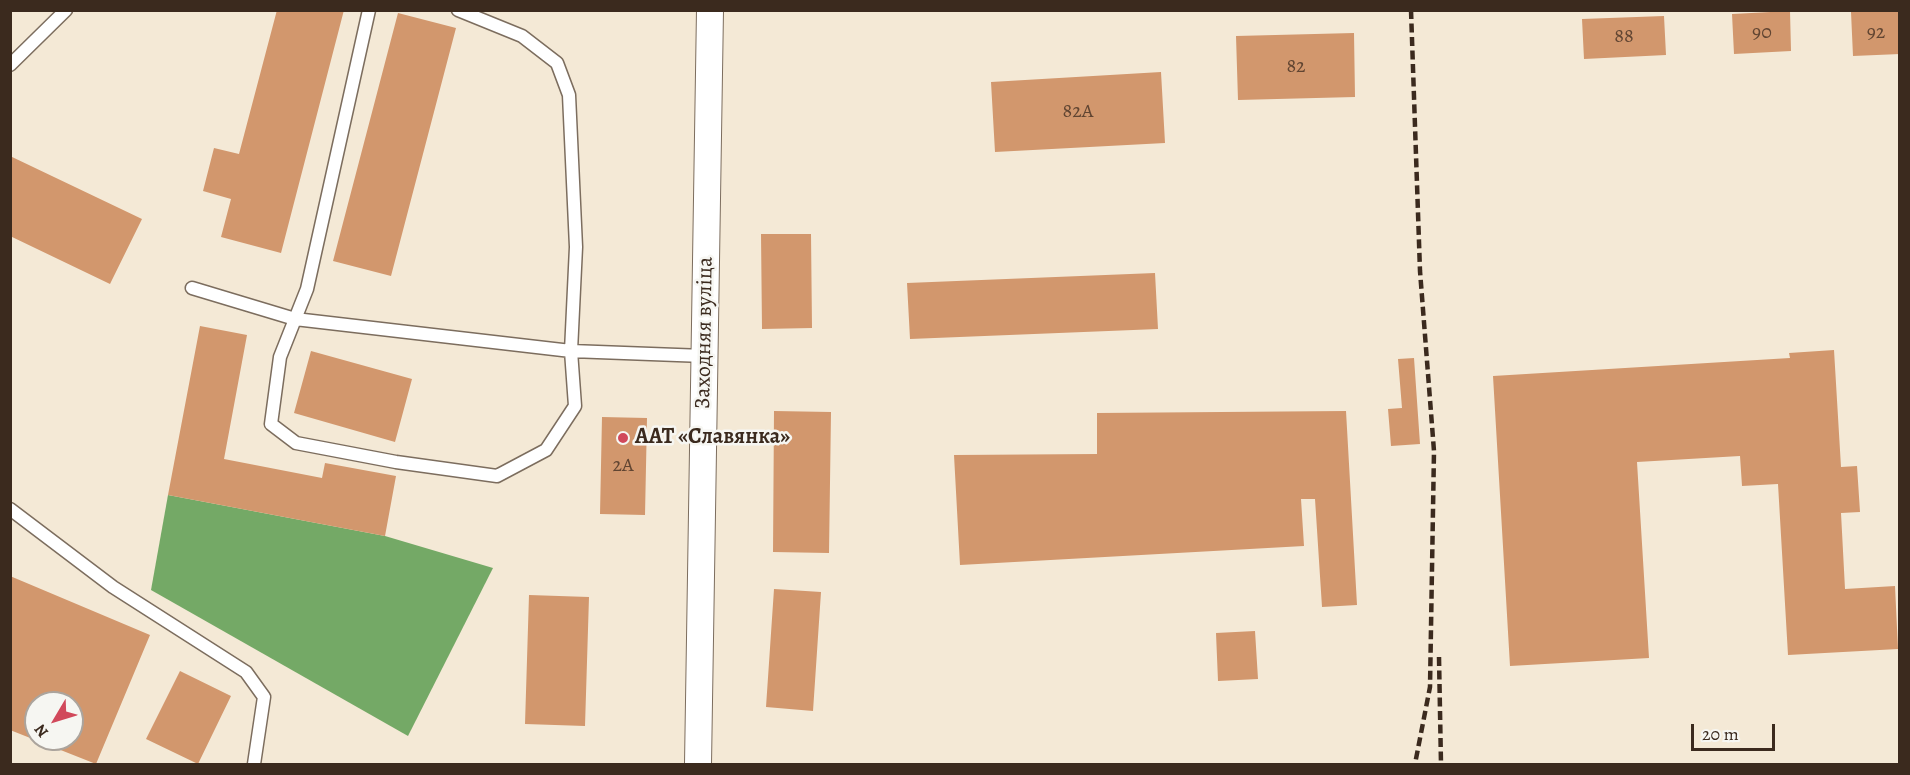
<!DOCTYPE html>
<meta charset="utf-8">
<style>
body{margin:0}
#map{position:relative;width:1910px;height:775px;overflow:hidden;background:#f4e9d6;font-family:Alegreya,serif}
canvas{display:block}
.frame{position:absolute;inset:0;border:12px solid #3b2a1e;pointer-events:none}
.north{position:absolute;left:24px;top:691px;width:60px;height:60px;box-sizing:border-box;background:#f6f6f2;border:2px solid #aba49d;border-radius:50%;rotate:232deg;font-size:16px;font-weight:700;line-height:24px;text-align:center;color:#3b2a1e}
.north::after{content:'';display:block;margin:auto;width:21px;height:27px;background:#d1495b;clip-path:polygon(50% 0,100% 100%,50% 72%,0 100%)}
.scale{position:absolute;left:1691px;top:724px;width:84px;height:27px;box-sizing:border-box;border:3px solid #3b2a1e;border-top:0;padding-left:8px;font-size:18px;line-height:21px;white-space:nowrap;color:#3b2a1e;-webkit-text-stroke:4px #f6f6f2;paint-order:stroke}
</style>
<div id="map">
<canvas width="1910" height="775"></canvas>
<div class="frame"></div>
<div class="north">N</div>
<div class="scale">20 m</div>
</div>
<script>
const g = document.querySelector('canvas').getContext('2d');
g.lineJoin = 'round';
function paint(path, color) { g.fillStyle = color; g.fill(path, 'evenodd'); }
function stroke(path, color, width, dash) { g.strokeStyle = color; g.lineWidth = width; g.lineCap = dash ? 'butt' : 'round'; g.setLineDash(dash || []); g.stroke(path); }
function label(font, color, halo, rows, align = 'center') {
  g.font = font + ' Alegreya,serif'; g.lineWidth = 5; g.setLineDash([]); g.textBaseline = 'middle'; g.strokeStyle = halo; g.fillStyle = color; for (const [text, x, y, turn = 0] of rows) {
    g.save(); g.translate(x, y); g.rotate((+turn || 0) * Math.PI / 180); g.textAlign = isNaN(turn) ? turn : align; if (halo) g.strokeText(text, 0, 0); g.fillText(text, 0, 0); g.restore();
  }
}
paint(new Path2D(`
 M 168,495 L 385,536 L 493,568 L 408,736 L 151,590 Z`), '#74a966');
paint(new Path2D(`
 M 277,10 L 344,10 L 281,253 L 221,237 L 231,199 L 203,191 L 214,148 L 239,154 Z
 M 1900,10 L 1900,54 L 1853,56 L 1851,12 Z
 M 1790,11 L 1791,51 L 1734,54 L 1732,14 Z
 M 398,13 L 456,28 L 391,276 L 333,261 Z
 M 1664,16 L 1666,55 L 1584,59 L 1582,19 Z
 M 1354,33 L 1355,97 L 1238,100 L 1236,36 Z
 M 1161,72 L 1165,143 L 995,152 L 991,82 Z
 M 10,156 L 142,219 L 110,284 L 10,236 Z
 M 761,234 L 811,234 L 812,328 L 762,329 Z
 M 1155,273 L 1158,329 L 910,339 L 907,283 Z
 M 200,326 L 247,335 L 224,459 L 322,478 L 325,463 L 396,476 L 385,536 L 168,495 Z
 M 1834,350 L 1841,467 L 1857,466 L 1860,512 L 1841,513 L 1845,589 L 1895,586 L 1898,649 L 1788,655 L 1778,484 L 1742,486 L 1740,456 L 1637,462 L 1649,658 L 1510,666 L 1493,376 L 1790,358 L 1789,353 Z
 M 311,351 L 412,379 L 395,442 L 294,413 Z
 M 1414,358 L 1420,444 L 1391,446 L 1388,409 L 1402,408 L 1398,359 Z
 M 774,411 L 831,412 L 829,553 L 773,552 Z
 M 1346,411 L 1357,605 L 1322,607 L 1315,499 L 1301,499 L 1304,546 L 960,565 L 954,455 L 1097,454 L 1097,413 Z
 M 602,417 L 647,418 L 645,515 L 600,514 Z
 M 10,576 L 150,635 L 96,764 L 10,730 ZM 36,703 L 72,703 L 72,739 L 36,739 Z
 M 774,589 L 821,592 L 813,711 L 766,707 Z
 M 529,595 L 589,597 L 585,726 L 525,724 Z
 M 1255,631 L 1258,679 L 1218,681 L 1216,633 Z
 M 180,671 L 231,696 L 198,764 L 146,739 Z`), '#d2976d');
const lane = new Path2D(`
 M 369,10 L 307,289 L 280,357 L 271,424 L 296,443 L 396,462 L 497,476 L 546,450 L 575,406 L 571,351 L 576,247 L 569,95 L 557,63 L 522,36 L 458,10
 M 10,65 L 66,10
 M 192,288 L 295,319 L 571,351 L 704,356
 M 10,509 L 113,587 L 246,672 L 264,697 L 254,764`);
const street = new Path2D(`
 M 698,764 L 710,10`);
stroke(lane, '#7c6d5e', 15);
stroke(street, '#7c6d5e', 28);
stroke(lane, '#fff', 12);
stroke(street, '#fff', 26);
stroke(new Path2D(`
 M 1411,10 L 1420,271 L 1434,451 L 1430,687 L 1415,764
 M 1439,657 L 1441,764`), '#3b2a1e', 4.5, [9, 4.5]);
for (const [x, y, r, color] of [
 [623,438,6,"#d1495b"]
]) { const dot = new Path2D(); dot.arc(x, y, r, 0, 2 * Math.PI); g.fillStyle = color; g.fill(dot); stroke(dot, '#f6f6f2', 2); }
label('20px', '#614532', null, [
 ["90",1762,33],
 ["92",1876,33],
 ["88",1624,37],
 ["82",1296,67],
 ["82А",1078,112],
 ["2А",623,466]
]);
label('22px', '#3b2a1e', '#f6f6f2', [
 ["Заходняя вуліца",705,333,-89]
]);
label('bold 22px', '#3b2a1e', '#f6f6f2', [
 ["ААТ «Славянка»",635,438]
], 'left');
</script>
